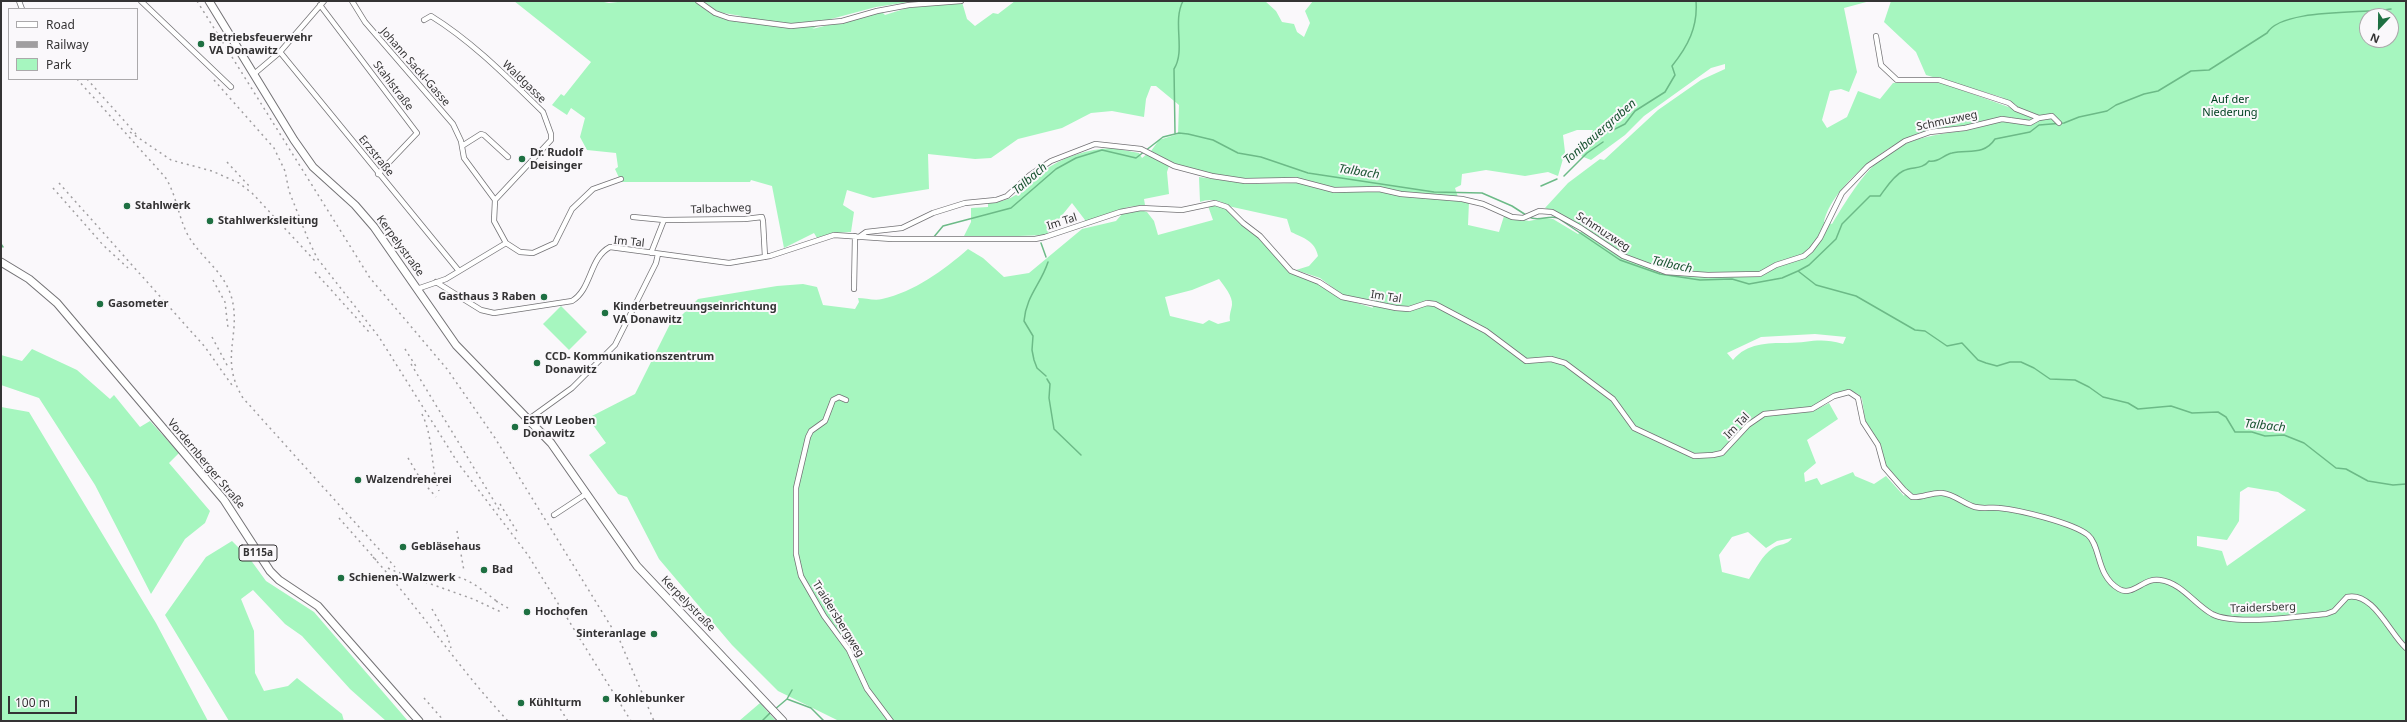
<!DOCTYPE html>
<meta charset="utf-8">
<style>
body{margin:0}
#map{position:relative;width:2407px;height:722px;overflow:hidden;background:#faf8fb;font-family:"Noto Sans",sans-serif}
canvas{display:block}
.frame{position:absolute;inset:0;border:2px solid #343334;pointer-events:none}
.legend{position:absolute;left:8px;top:8px;width:130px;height:72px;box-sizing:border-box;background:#faf8fb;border:1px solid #aba9ab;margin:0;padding:5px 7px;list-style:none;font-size:12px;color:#343334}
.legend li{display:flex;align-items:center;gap:8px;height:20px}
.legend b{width:20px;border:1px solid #aba9ab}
.north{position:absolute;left:2359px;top:8px;width:40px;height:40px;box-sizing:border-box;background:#faf8fb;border:1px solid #aba9ab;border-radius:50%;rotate:202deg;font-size:11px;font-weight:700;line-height:16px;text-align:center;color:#343334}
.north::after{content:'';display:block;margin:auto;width:14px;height:18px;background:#1e7042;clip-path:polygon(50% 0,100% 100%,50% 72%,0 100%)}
.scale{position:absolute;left:8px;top:696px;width:69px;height:18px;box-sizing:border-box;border:2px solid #343334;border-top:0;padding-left:5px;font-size:12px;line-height:14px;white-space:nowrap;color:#343334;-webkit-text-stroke:3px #faf8fb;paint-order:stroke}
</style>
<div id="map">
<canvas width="2407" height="722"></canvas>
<div class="frame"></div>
<ul class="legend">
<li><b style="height:5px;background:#fff"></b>Road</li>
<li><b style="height:5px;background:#a09ea0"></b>Railway</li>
<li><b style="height:11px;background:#a6f6bf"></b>Park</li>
</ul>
<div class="north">N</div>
<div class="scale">100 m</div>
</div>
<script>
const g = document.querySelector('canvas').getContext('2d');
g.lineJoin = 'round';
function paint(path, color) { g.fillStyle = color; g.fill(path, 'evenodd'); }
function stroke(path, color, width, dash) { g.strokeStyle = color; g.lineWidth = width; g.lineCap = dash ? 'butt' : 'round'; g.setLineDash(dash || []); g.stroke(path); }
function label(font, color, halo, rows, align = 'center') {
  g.font = font + ' "Noto Sans",sans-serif'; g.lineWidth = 4; g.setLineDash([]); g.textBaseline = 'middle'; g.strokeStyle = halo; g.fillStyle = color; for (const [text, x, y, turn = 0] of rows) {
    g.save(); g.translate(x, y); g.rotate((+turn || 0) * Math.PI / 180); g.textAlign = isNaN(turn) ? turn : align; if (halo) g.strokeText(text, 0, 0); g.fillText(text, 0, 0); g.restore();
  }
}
paint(new Path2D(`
 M 514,1 L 599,1 L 609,3 L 626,1 L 694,1 L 710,13 L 740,22 L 741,16 L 718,12 L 702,1 L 916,1 L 876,7 L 831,19 L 812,29 L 882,12 L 885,15 L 907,8 L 962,2 L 967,19 L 975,26 L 993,13 L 998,14 L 1015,1 L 1265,1 L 1276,11 L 1282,22 L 1294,24 L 1297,32 L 1304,37 L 1310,23 L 1305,11 L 1313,1 L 1870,1 L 1844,8 L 1857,72 L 1849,92 L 1841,89 L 1830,91 L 1822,120 L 1827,128 L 1847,117 L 1858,91 L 1880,99 L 1893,83 L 1927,80 L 1937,81 L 2014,109 L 2016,105 L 2001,97 L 1926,75 L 1916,52 L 1884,22 L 1891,1 L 2406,1 L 2406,721 L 839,721 L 778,691 L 732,645 L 659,559 L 627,497 L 618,494 L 589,455 L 606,443 L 588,418 L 635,394 L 671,322 L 678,319 L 698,299 L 777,286 L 803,284 L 817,287 L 823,305 L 855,309 L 859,302 L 858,298 C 865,298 875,301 882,299 C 914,292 944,270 968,249 L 983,258 L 1004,277 L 1029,273 L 1082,229 L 1116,221 L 1122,214 L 1141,210 L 1147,212 L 1154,221 L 1158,235 L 1213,220 L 1208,206 L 1215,204 L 1224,207 L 1238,222 L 1264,241 L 1286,269 L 1292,274 L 1316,282 L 1347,300 L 1373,308 L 1371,302 L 1344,296 L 1320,278 L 1296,270 L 1309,266 L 1318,256 C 1315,241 1304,238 1291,232 L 1287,219 L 1228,206 C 1221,200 1209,198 1200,202 L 1199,177 L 1250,184 L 1301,183 L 1339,192 L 1374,190 L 1410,197 L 1469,202 L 1468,225 L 1499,232 L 1504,216 L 1529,221 L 1544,218 L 1553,219 L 1578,234 L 1585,229 L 1563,215 L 1545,208 L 1568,183 L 1600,159 L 1604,160 L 1658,110 L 1701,80 L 1725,69 L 1725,64 L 1711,68 L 1644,116 L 1625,135 L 1591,160 L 1581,156 L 1593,130 L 1577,130 L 1563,135 L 1565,152 L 1558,176 L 1548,172 L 1525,176 L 1486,170 L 1462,174 L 1461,185 L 1455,188 L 1458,197 L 1413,194 L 1372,187 L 1337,188 L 1295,179 L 1234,178 L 1185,169 L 1151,151 L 1159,140 L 1178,134 L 1179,105 L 1156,86 L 1151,86 L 1146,99 L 1144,117 L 1112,111 L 1091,113 L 1062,128 L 1018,139 L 991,158 L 975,159 L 928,154 L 929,189 L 873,198 L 847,190 L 843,205 L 854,212 L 851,232 L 833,233 L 817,238 L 814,233 L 784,248 L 772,186 L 751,180 L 750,182 L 621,182 L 615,169 L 618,167 L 616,153 L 587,150 L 580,137 L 585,118 L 571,108 L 567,115 L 552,105 L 561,94 L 564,96 L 591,62 ZM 2367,16 L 2391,16 L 2391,40 L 2367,40 ZM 2012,117 L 2011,121 C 1994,121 1979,129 1963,131 C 1886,139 1871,161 1832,224 L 1824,222 C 1832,186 1888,143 1922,132 C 1936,128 1950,129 1964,126 C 1980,123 1995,117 2012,117 ZM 1219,279 C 1224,286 1233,296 1232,305 C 1231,311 1229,315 1230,321 L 1218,324 L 1209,320 L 1203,324 L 1170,316 L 1165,297 L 1192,290 ZM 1815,334 L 1846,337 L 1843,344 C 1819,337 1810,343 1787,343 C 1767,343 1747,343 1733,360 L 1727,353 L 1761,337 ZM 1848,390 L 1858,394 L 1862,399 L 1865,420 L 1881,446 L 1885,466 L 1907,489 L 1904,496 L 1886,476 L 1874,484 L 1855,476 L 1853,472 L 1821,485 L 1817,478 L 1805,482 L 1804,473 L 1816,463 L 1807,440 L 1838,419 L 1829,403 C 1794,423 1775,400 1744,431 L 1742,429 C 1770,397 1784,419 1813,407 C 1827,402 1832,391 1848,390 ZM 2248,487 L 2278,492 L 2306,510 L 2227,566 L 2222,551 L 2197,546 L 2197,536 L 2227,540 L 2239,521 L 2240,492 ZM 1748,532 L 1766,548 L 1777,541 L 1792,538 C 1787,546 1780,543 1773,548 C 1762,555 1756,569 1749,579 L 1722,572 L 1719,555 L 1732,537 Z
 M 1112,148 L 1139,153 L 1142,158 L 1147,154 L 1169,166 L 1167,172 L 1169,194 L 1144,199 L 1145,205 L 1128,207 L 1084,223 L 1085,220 L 1072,203 L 1046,235 L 963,238 L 971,222 L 971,208 L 988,207 L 988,203 C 1021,200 1019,189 1042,172 C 1062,157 1088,149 1112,148 Z
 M 561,306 L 587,332 L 569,350 L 543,324 Z
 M 32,349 L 77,370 L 110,399 L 114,395 L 140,427 L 150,421 L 179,453 L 169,463 L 210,511 L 205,523 L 185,539 L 151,594 L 95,485 L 39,398 L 1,385 L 1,355 L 22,361 Z
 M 1,407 L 29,412 L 156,623 L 208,721 L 1,721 Z
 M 232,541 L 250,559 L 266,581 L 314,612 L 408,721 L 386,721 L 350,689 L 302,636 L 285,624 L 253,590 L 241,599 L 254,631 L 255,673 L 264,691 L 288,686 L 297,678 L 342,714 L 344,721 L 229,721 L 165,615 L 206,557 Z
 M 760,703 L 776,721 L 739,721 Z`), '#a6f6bf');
stroke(new Path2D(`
 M 1613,130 L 1625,124 L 1635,111 L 1665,92 L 1675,75 L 1672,66 C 1688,46 1698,27 1696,1
 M 1175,133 L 1174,69 C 1186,50 1172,22 1183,1
 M 1564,176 L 1587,153 L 1603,142
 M 1541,186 L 1557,179
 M 1529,217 C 1538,222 1548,215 1558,218 L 1620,260 L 1660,274 L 1700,280 L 1732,279 L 1749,284 L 1782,278 L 1798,271 L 1816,285 L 1856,296 L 1915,330 L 1925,331 L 1947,346 L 1962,343 L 1978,360 L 1986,363 L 1997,366 L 2010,362 L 2021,362 L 2034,368 L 2050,379 L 2075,380 L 2089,387 L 2103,397 L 2128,403 L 2138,409 L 2171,406 L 2192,413 L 2218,412 L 2226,417 L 2235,432 L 2252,432 L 2265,436 L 2284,435 L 2304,443 L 2336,468 L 2346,469 L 2368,481 L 2393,485 L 2406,484
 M 933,238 L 943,226 L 1011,208 L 1056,169 L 1076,158 L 1102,150 L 1136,158 L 1163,137 L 1179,133 L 1188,134 L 1213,140 L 1238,153 L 1261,157 L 1308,173 L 1434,192 L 1482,193 L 1512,206 L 1526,215
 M 1041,243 L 1046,257
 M 1,244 L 3,247
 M 1798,271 L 1809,265 L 1836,239 L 1842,224 L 1870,196 L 1880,196 C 1886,188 1893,176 1903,171 C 1912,166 1922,170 1929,161 C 1938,163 1943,155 1952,153 C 1967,149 1984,156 1995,139 L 2030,132 L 2039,125 L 2064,123 L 2079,117 L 2107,111 L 2116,105 L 2144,94 L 2158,91 L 2191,71 L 2209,70 L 2267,33 C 2282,8 2363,14 2391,9
 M 1046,376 L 1037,368 L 1034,360 L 1032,350 L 1033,336 L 1024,321 C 1026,296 1041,284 1048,262
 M 1047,379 L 1050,384 L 1049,398 L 1054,429 L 1081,455
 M 787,699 L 792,690
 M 774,710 L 787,699 L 811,708 L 824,721
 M 762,721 L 771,712`), '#6cba87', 1.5);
const minor = new Path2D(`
 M 19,1 L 22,9
 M 141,1 L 231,87
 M 352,1 L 365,22 L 453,124 L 461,141 L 464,158 L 495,200 L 494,221 L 506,243 L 520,252 L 533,253 L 555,243 L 572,209 L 593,189 L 621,179
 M 698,1 L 715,13 L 729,18 L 791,26 L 842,21 L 877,11 L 909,5 L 961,1
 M 320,5 L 417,133 L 378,174
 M 424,20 L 431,16 C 473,42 508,78 543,112 L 551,134 L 551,140 L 495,200
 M 280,52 L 459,271
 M 254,74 L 280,52 L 324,1
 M 2039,118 L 2052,116 L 2059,123
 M 462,146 L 481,134 L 484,135 L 508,157
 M 633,217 L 664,220
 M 859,237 L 866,232 L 902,228 L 933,213 L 965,203 L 996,200 L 1007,196 L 1030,175 L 1051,161 L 1095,144 L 1141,149 L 1174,166 L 1212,176 L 1245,181 L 1296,180 L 1334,190 L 1379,189 L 1401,194 L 1462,199 L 1483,204 L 1512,217 L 1523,218 L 1539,211 L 1552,212 L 1581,228 L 1623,256 L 1666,272 L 1708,275 L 1760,274 L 1776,265 L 1804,256 L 1811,250 L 1820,238 L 1842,193 L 1868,166 L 1905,141 L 1930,132 L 1965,128 L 2002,119 L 2030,123 L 2039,118 L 2016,109 L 2009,103 L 1939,80 L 1897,80 L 1881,65 L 1876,36
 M 651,253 L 664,220 L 745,219 L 762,217 L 763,221 L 765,257
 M 436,282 L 481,310 L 494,313 L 572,301 C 592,289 589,258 610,247 L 729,263 L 770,256 L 834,235 L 892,239 L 1035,239 L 1045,237 L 1120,212 L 1141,208 L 1182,210 L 1215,203 L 1227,207 L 1243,223 L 1260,236 L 1291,271 L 1319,282 L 1342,297 L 1396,308 L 1409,309 L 1427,303 L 1435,304 L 1486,331 L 1526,361 L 1551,359 L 1565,363 L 1613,399 L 1634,428 L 1694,456 L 1713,455 L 1722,453 L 1748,425 L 1764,414 L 1812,409 L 1834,396 L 1849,392 L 1858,398 L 1863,422 L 1878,445 L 1884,467 L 1904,490 L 1912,497 C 1922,498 1932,492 1942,493 C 1954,494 1964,504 1975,507 C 1983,509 1991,507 1999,508 C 2020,510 2073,523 2088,535 C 2101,546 2096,576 2119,589 C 2133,597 2144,577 2160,580 C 2182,583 2194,604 2212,614 C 2235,626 2298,616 2326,614 L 2334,611 L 2347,597 C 2373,591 2390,634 2406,648
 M 417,289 L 446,279 L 506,243
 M 854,289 L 855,236
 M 846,400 L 839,397 L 833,400 L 825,421 L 811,431 L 808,437 L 796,488 L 796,554 L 801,576 L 824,616 L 849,650 L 867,689 L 891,721
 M 529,419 L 572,388 L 615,345 L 656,263 L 658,254
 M 554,515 L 586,494`);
const secondary = new Path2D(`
 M 209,1 L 294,140 L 313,167 L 355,205 L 374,227 L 456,345 L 551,443 L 637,566 L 783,721`);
const primary = new Path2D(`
 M 1,262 L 29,279 L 57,303 L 224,500 L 270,571 L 279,580 L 318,606 L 419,721`);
stroke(minor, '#737275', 6);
stroke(secondary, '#737275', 9);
stroke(primary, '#737275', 9);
stroke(minor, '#fff', 4.5);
stroke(secondary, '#fff', 7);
stroke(primary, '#fff', 7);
stroke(new Path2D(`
 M 197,1 L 370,278 L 447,369 L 495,438 L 620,641 L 654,721
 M 77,79 L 165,177 C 177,195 178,218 189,237 C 202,259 225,272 232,299 C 241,336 219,359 243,398 L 395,567
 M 87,79 L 136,134
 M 214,80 L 274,148 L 285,171 L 289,191 L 308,239 L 317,258 L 379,337 L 458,463 L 528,555 L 631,721
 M 130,132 L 171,160 L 212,171 L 239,183 L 252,193 L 316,262
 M 227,162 L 250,187
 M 59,183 L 205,347 L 234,388
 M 53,188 L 103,245 L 128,268
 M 315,272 L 370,333
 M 213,280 L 225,302 L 228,328
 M 212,337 L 228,367
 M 405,349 L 417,368
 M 411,364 L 500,511
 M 422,414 C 434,439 430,465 439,491
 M 408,458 L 421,480 L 436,497
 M 500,504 L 518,533
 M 339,518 L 376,560
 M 457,531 L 464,571
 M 373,557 C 421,610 459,669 508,721
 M 388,568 C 411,581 434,570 458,577 C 473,581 487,594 499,603
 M 414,578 L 473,599 L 501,612
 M 496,601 L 508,608
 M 432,609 L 447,635 L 451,648
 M 424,698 L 444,721
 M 557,704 L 568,721`), '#a09ea0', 1.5, [2, 4]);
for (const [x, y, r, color] of [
 [201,44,4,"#1e7042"],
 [522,159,4,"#1e7042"],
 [127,206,4,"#1e7042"],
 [210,221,4,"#1e7042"],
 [544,297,4,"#1e7042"],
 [100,304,4,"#1e7042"],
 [605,313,4,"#1e7042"],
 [537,363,4,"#1e7042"],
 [515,427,4,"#1e7042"],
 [358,480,4,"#1e7042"],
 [403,547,4,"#1e7042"],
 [484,570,4,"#1e7042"],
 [341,578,4,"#1e7042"],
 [527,612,4,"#1e7042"],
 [654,634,4,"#1e7042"],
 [606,699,4,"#1e7042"],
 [521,703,4,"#1e7042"]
]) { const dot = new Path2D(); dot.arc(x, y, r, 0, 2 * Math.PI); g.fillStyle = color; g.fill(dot); stroke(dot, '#faf8fb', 1.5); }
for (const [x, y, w] of [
 [258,553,38]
]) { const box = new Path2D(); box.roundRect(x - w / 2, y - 8, w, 16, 3); g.fillStyle = '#faf8fb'; g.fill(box); stroke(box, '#343334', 1); }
label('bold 10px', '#343334', null, [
 ["B115a",258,553]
]);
label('bold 11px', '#343334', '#faf8fb', [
 ["Betriebsfeuerwehr",209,38],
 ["VA Donawitz",209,51],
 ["Dr. Rudolf",530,153],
 ["Deisinger",530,166],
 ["Stahlwerk",135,206],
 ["Stahlwerksleitung",218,221],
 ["Gasthaus 3 Raben",536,297,"right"],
 ["Gasometer",108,304],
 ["Kinderbetreuungseinrichtung",613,307],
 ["VA Donawitz",613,320],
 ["CCD- Kommunikationszentrum",545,357],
 ["Donawitz",545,370],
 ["ESTW Leoben",523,421],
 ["Donawitz",523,434],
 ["Walzendreherei",366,480],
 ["Gebläsehaus",411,547],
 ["Bad",492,570],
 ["Schienen-Walzwerk",349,578],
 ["Hochofen",535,612],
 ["Sinteranlage",646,634,"right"],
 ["Kohlebunker",614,699],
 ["Kühlturm",529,703]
], 'left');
label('11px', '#343334', '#faf8fb', [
 ["Johann Sackl-Gasse",415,67,49],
 ["Waldgasse",524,82,44],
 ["Stahlstraße",393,86,53],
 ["Schmuzweg",1947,121,-12],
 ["Erzstraße",376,156,51],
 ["Talbachweg",721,209,-2],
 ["Im Tal",1062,222,-18],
 ["Schmuzweg",1603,232,33],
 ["Im Tal",629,242,6],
 ["Kerpelystraße",400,246,54],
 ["Im Tal",1386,297,9],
 ["Im Tal",1737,426,-46],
 ["Vordernberger Straße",206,464,50],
 ["Kerpelystraße",688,604,46],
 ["Traidersberg",2263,608,-2],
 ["Traidersbergweg",838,619,58]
]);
label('11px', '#014121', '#faf8fb', [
 ["Auf der",2230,100],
 ["Niederung",2230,113]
]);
label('italic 12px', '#185230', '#faf8fb', [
 ["Tonibauergraben",1600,132,-41],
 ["Talbach",1359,172,9],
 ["Talbach",1030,179,-41],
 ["Talbach",1672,265,12],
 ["Talbach",2265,426,6]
]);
</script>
